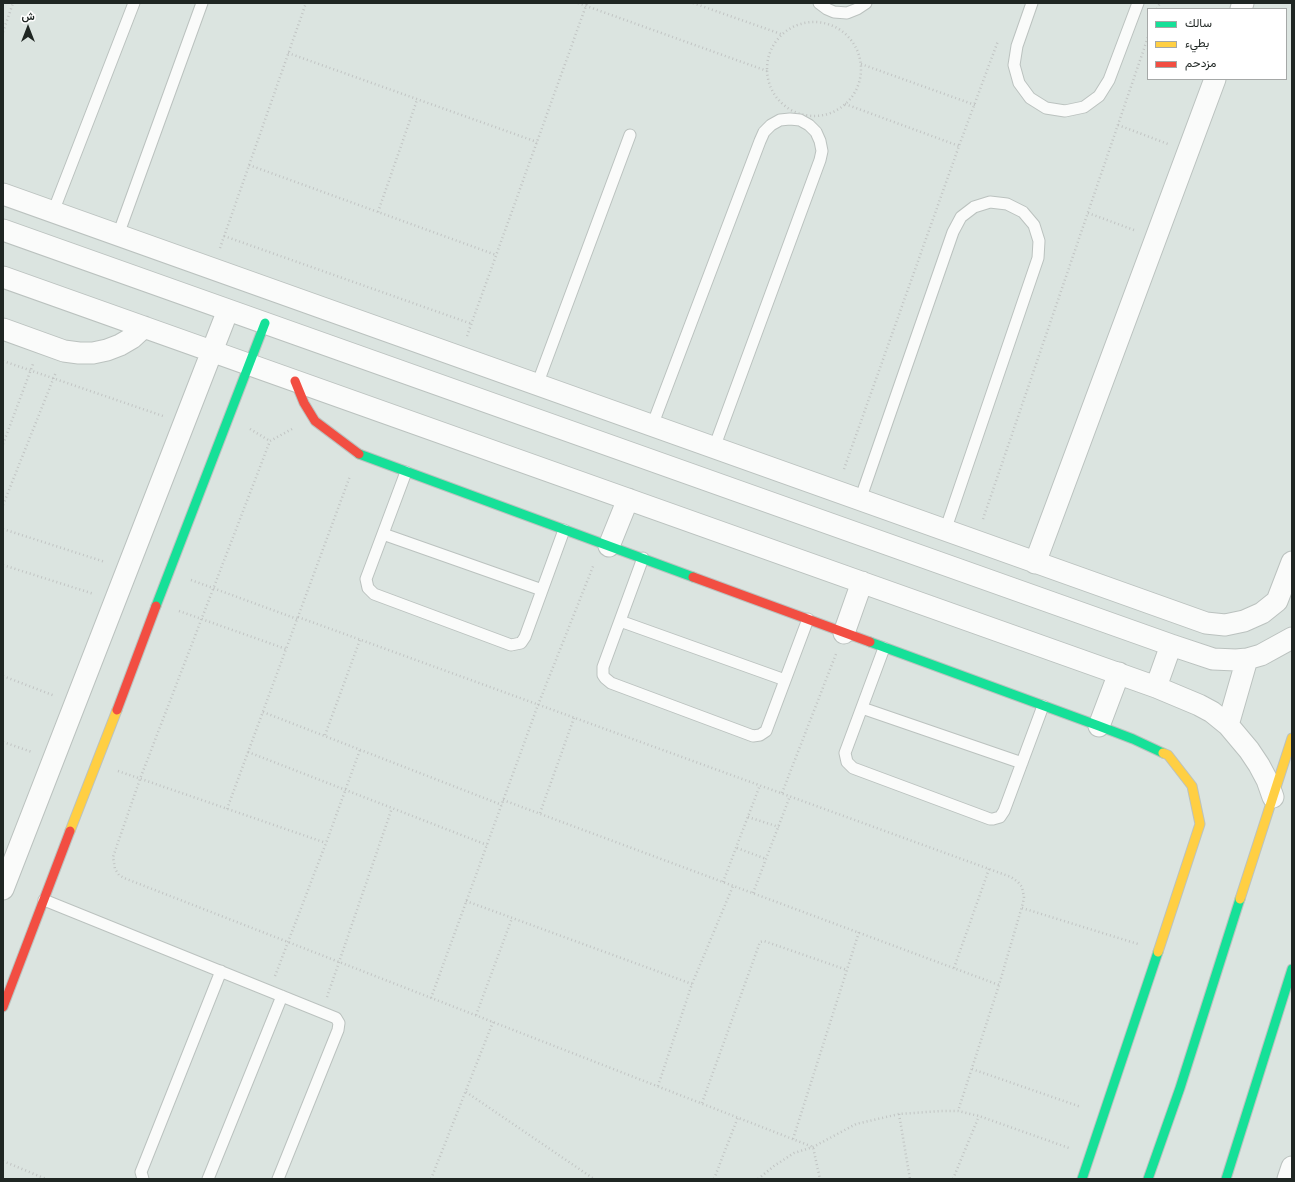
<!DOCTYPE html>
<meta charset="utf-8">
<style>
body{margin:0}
#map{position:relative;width:1295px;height:1182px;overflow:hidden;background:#dbe4e0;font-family:"Golos Text",Vazirmatn,sans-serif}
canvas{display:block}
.frame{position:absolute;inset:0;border:4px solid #1f2623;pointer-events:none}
.legend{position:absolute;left:1147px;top:8px;width:140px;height:72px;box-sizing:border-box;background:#fff;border:1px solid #a5a8a7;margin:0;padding:5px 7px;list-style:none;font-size:12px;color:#1f2623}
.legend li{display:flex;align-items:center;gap:8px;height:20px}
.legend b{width:20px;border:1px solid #a5a8a7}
.north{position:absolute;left:8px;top:8px;width:40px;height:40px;-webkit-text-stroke:3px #fff;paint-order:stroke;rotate:0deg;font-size:11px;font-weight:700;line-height:16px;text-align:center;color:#1f2623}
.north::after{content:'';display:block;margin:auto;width:14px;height:18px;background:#1f2623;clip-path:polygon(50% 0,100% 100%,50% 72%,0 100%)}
</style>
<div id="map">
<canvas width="1295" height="1182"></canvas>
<div class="frame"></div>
<ul class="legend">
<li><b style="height:5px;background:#16e098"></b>سالك</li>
<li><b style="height:5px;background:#ffcf43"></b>بطيء</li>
<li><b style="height:5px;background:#f24e42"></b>مزدحم</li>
</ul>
<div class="north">ش</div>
</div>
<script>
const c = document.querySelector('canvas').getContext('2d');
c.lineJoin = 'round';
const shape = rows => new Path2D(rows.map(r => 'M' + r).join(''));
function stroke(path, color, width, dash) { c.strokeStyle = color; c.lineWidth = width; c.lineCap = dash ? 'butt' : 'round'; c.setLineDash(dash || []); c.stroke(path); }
const lane = shape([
 [819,3,827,9,834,12,847,13,857,9,866,3],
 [1032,3,1017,46,1014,65,1019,83,1030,98,1046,108,1065,111,1084,107,1099,96,1109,80,1138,3],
 [53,212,134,3],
 [118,235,202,3],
 [537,385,630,135],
 [652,426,760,141,764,132,771,125,780,120,790,119,800,120,809,125,816,132,820,141,822,151,820,160,714,448],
 [406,472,366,579,368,588,374,594,511,645,521,643,525,637,564,530],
 [860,500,953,232,961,217,974,207,990,202,1007,204,1023,212,1034,225,1039,241,1038,258,945,531],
 [383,534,542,590],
 [643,558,603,667,603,675,605,678,611,683,753,736,760,735,766,731,808,619],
 [620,621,785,680],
 [884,648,845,753,847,762,853,768,990,819,993,819,1000,817,1004,811,1043,706],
 [862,708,1022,763],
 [44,900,336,1018,339,1023,338,1030,278,1179],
 [143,1179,141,1172,221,971],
 [208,1179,282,996]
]);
const street = shape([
 [1241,9,1243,3],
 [3,194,1206,623,1225,625,1244,621,1262,613,1277,601,1292,562],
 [3,230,1171,645,1213,659,1236,660,1247,659,1261,655,1292,638],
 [3,277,1156,687,1199,705,1212,712,1228,725,1249,750,1259,765,1267,780,1273,797],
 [3,329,64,351,79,353,93,353,107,350,120,345,132,338,144,327],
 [609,546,628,499],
 [1035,563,1215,79],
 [844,633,862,582],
 [1156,687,1171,645],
 [1228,725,1247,659],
 [1099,726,1119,673],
 [3,889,228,310],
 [1288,1179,1292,1167]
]);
const fast = shape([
 [359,454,693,577],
 [156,606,265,323],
 [870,642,1099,726,1133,739,1163,753],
 [1082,1179,1158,952],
 [1148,1179,1180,1088,1240,899],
 [1226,1179,1292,969]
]);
const slow = shape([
 [70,831,117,710],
 [1240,899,1292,738],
 [1158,952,1200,824,1192,786,1168,755,1163,753]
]);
const jam = shape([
 [295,381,304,403,315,421,359,454],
 [693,577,870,642],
 [117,710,156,606],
 [3,1007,70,831]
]);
stroke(lane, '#bbc2bf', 13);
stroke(street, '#bbc2bf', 23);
stroke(fast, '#bbc2bf', 11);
stroke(slow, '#bbc2bf', 11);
stroke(jam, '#bbc2bf', 11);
stroke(shape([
 [578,3,767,71],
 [693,3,781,34],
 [1157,9,1160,3],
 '767 69a47 47 0 1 1 94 0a47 47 0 1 1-94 0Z',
 [3,32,13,3],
 [288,53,537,142],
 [861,64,975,105],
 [845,104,959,146],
 [1118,125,1168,144],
 [249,165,496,255],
 [378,212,417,100],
 [1088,213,1134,230],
 [224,236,472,324],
 [220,248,306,3],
 [467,336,587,3],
 [3,361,163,416],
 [250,429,270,441],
 [292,429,270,441,140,779,113,857,115,869,119,875,124,878,813,1147,820,1179],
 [3,444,33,364],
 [844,469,959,146,998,41],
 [3,505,56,372],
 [983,519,1148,37],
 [3,529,105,562],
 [3,565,94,594],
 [191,580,297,619],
 [179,611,286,649],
 [298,617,1011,877,1018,882,1022,887,1024,897,1023,903,999,985,958,1111],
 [3,676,55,696],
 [263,712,502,805],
 [325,735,360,640],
 [3,742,32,752],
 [248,752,487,845],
 [118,771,326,843],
 [782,793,836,654],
 [503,800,999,985],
 [227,809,350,476],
 [540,813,574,718],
 [748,817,779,827],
 [737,848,766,859],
 [723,882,760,785],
 [753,893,790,796],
 [466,901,692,984],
 [1022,908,1138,944],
 [954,968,989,869],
 [275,976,326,843,360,750],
 [327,997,392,808],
 [431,998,538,705,594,564],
 [476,1015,512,918],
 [972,1069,1081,1107],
 [658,1086,692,984,733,886],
 [466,1092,594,1179],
 [702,1103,760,942,764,941,847,970],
 [899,1114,910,1179],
 [793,1139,859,932],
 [3,1161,46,1179],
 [431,1179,493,1022],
 [714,1179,738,1117],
 [758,1179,774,1166,794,1153,813,1147,856,1124,899,1114,941,1111,958,1111,979,1116,1069,1148],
 [953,1179,979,1116]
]), '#c1c4c3', 2.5, [1, 3]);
stroke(lane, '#fafbfa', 11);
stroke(street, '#fafbfa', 21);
stroke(fast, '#16e098', 9);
stroke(slow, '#ffcf43', 9);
stroke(jam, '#f24e42', 9);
</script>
